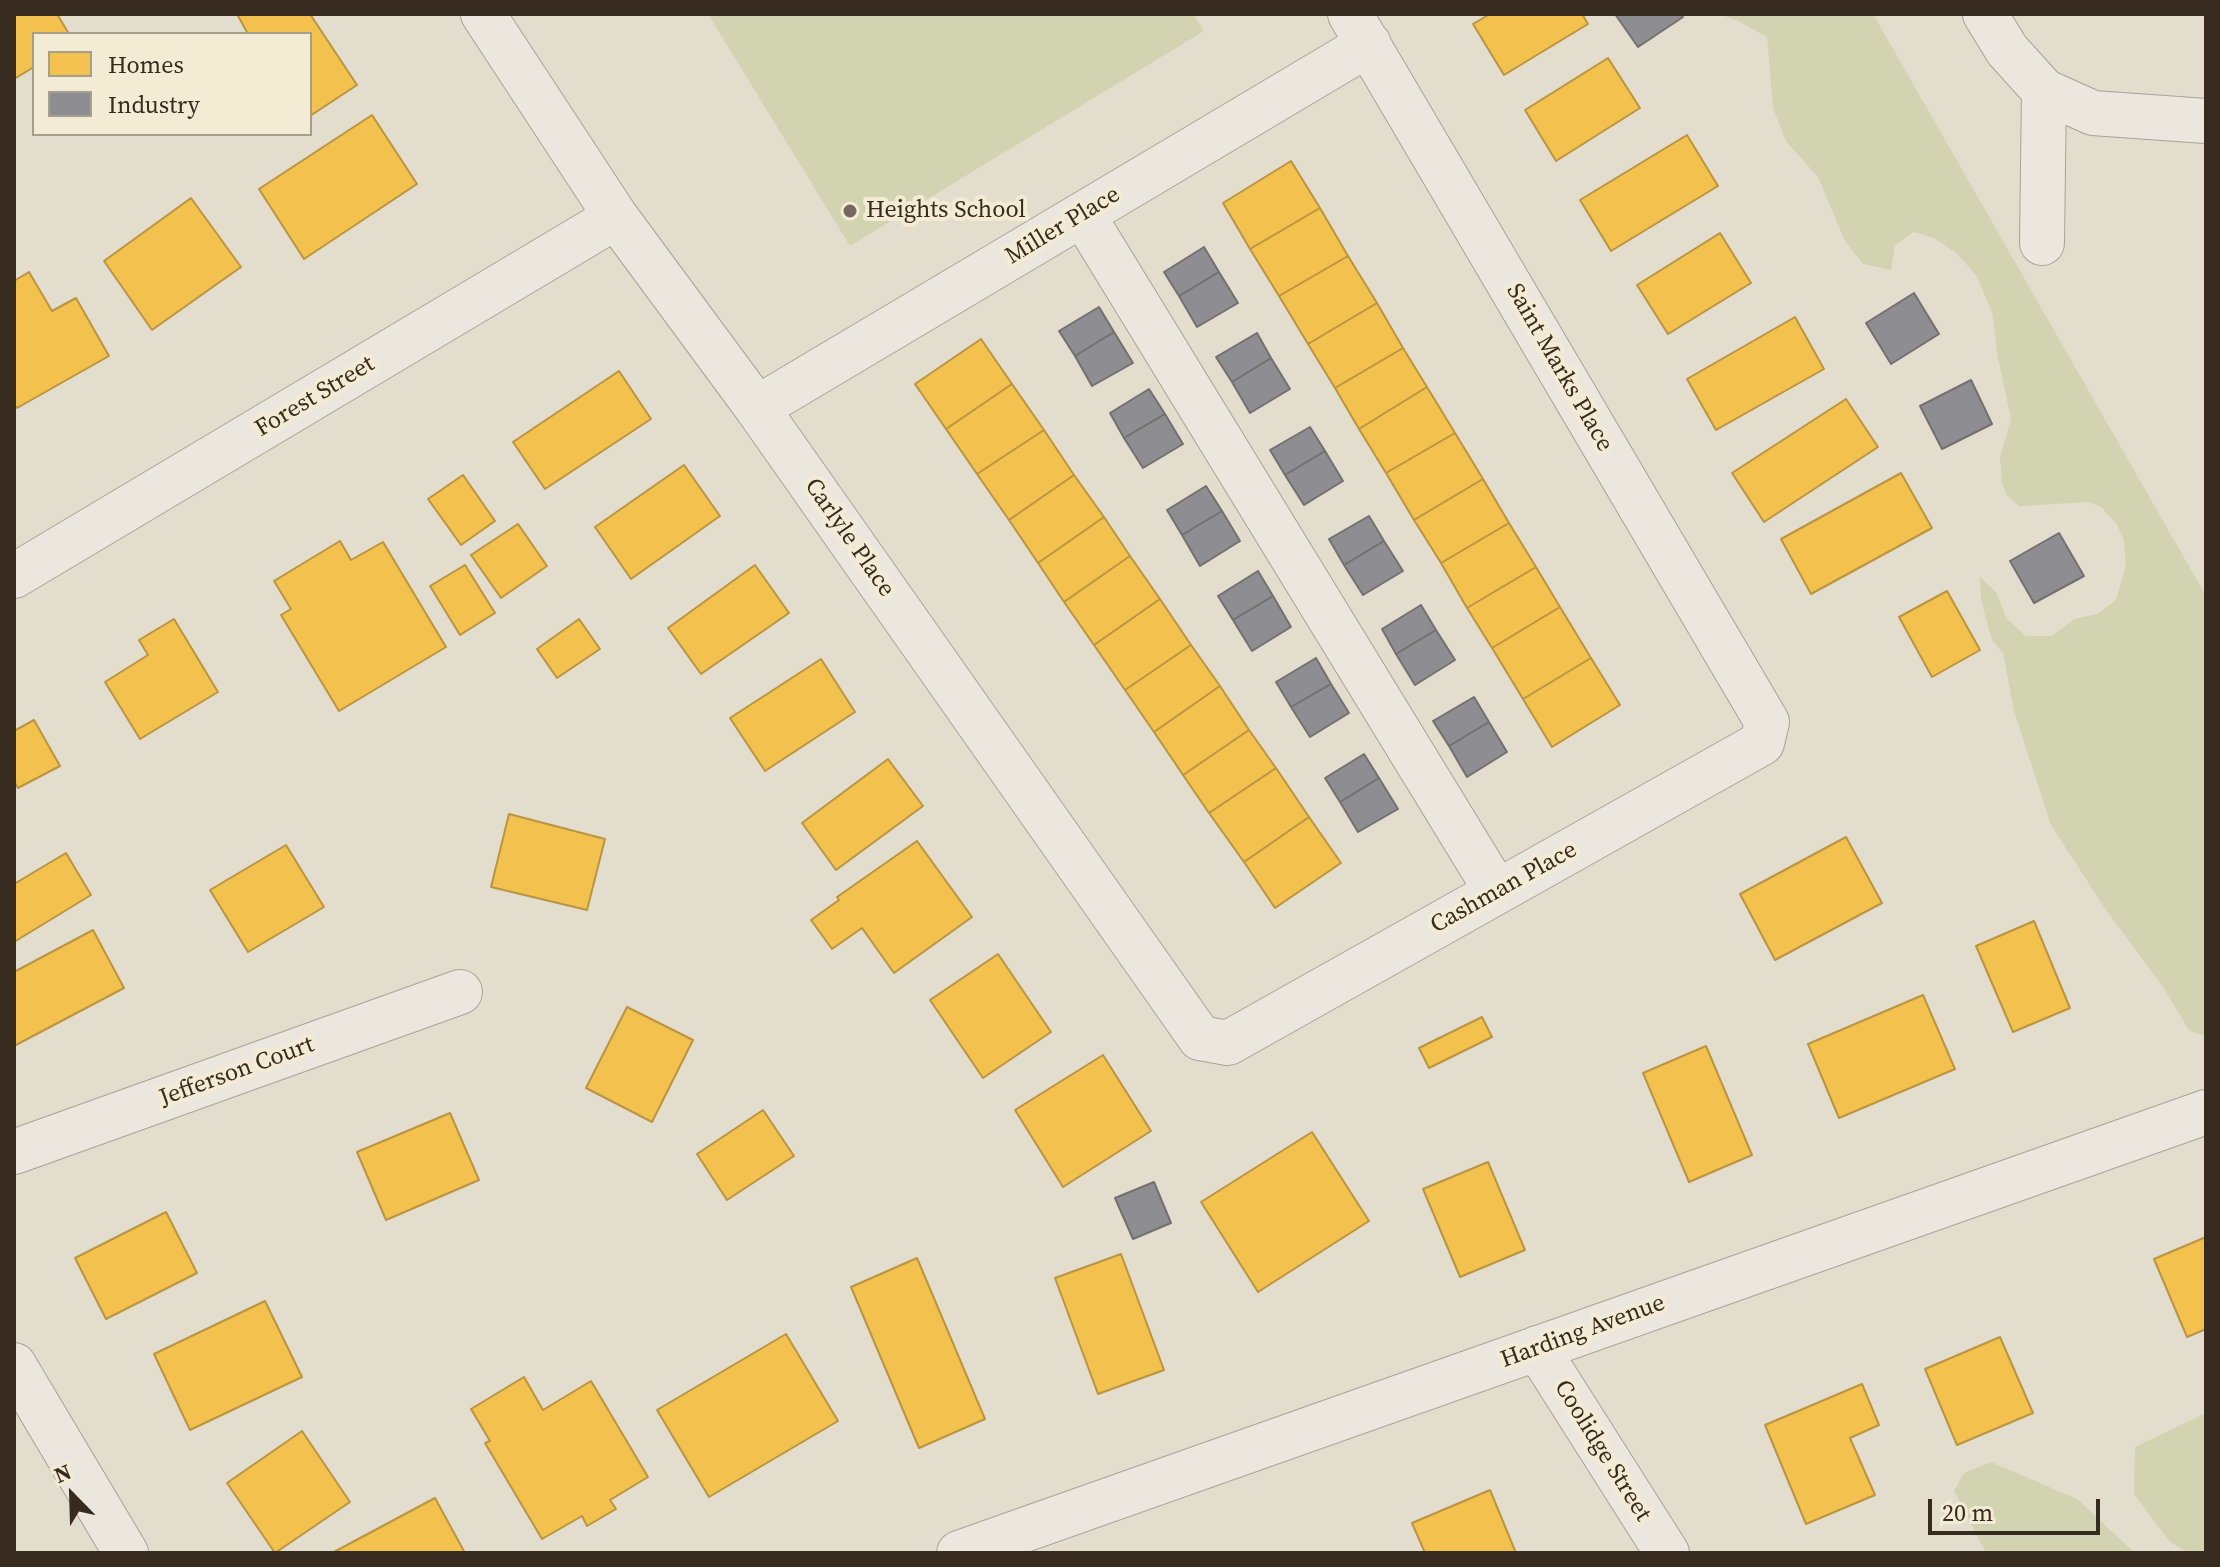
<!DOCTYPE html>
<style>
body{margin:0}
#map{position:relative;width:2220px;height:1567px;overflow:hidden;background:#e3ddce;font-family:"Source Serif 4",serif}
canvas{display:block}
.frame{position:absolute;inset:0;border:16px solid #372b1f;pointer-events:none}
.legend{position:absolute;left:32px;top:32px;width:280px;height:104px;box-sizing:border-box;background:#f4ebd4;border:2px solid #a89e8c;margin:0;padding:10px 14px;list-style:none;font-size:24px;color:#372b1f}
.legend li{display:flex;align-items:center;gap:16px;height:40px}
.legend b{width:40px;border:2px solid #a89e8c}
.north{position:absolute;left:32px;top:1455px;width:80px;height:80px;-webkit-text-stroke:6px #f4ebd4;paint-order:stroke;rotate:337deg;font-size:22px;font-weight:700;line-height:32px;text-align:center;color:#372b1f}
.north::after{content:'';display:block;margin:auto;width:28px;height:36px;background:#372b1f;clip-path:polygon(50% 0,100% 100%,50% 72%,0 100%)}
.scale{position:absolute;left:1928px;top:1499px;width:172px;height:36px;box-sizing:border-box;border:4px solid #372b1f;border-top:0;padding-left:10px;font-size:24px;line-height:28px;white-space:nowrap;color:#372b1f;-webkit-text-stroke:6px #f4ebd4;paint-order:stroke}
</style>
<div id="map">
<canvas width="2220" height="1567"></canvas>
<div class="frame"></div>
<ul class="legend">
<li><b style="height:22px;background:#f2c14e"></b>Homes</li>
<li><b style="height:22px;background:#8d8d92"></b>Industry</li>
</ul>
<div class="north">N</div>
<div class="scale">20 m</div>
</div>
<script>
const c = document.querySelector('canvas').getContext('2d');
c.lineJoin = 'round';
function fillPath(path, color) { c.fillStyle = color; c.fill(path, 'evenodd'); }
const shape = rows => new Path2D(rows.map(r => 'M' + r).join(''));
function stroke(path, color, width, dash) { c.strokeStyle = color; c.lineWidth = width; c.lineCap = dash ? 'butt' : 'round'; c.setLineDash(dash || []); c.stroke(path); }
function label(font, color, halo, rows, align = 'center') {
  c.font = font + ' "Source Serif 4",serif'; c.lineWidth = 8; c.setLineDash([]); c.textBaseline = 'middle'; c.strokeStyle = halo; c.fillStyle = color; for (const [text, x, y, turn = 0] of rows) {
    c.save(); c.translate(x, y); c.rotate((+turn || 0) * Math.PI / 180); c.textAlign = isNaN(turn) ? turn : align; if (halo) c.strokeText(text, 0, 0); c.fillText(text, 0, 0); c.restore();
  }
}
fillPath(shape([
 [708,14,1193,14,1204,31,850,246],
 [1719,14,1873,14,2206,596,2206,1035,2201,1035,2189,1030,2163,987,2104,907,2051,825,2014,711,2003,653,1992,640,1981,600,1980,577,1996,592,2007,619,2026,636,2052,636,2074,619,2097,614,2116,600,2126,566,2124,541,2117,524,2101,507,2088,502,2019,506,2007,495,2002,484,2000,457,2011,419,1998,358,1992,312,1976,275,1956,253,1934,238,1914,232,1895,245,1891,270,1863,264,1845,241,1818,177,1786,141,1773,108,1767,37,1736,20],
 [2206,1413,2206,1553,2189,1553,2170,1542,2134,1494,2135,1447],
 [1991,1462,2077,1499,2135,1553,1986,1553,1954,1491,1964,1473]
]), '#d1d3b1');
const homes = shape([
 [14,14,57,14,69,34,34,34,34,67,14,79,14,14],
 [237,14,310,14,357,85,310,116,310,34,248,34,237,14],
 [1490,14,1582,14,1588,24,1504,75,1473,24,1490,14],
 [1608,58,1640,108,1556,161,1525,110,1608,58],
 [372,115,417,184,304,259,259,189,372,115],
 [1687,135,1718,186,1611,251,1580,200,1687,135],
 [1291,161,1320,208,1250,249,1223,203,1291,161],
 [191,198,241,267,152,330,104,261,191,198],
 [1320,208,1348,256,1279,296,1250,249,1320,208],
 [1720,233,1751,283,1668,334,1637,285,1720,233],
 [1348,256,1377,303,1308,344,1279,296,1348,256],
 [29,272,52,311,76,298,109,356,17,408,14,404,14,281,29,272],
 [1377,303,1403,348,1335,388,1308,344,1377,303],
 [1795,317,1824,369,1716,430,1687,379,1795,317],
 [981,339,1012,384,946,429,915,384,981,339],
 [1403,348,1427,387,1359,429,1335,388,1403,348],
 [619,371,651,419,545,489,513,442,619,371],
 [1012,384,1044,430,977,474,946,429,1012,384],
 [1427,387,1455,433,1386,473,1359,429,1427,387],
 [1846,399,1878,447,1764,522,1732,473,1846,399],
 [1044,430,1074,475,1009,520,977,474,1044,430],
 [1455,433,1483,479,1414,520,1386,473,1455,433],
 [684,465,720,516,631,579,595,527,684,465],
 [1901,473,1932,528,1811,594,1781,539,1901,473],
 [463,475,495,521,461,545,428,499,463,475],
 [1074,475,1104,517,1038,563,1009,520,1074,475],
 [1483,479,1509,523,1441,563,1414,520,1483,479],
 [1104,517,1130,556,1064,602,1038,563,1104,517],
 [1509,523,1536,567,1467,608,1441,563,1509,523],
 [518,524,547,566,501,598,471,555,518,524],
 [340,541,351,560,383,542,446,647,339,711,281,615,291,609,274,581,340,541],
 [1130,556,1160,599,1094,645,1064,602,1130,556],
 [465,565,495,613,460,635,430,586,465,565],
 [755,565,789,613,701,674,668,628,755,565],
 [1536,567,1560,607,1492,648,1467,608,1536,567],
 [1947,591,1980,650,1932,677,1899,617,1947,591],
 [1160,599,1191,645,1125,690,1094,645,1160,599],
 [1560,607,1591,658,1523,699,1492,648,1560,607],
 [174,619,218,692,140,739,105,682,148,655,139,640,174,619],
 [579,619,600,649,557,678,537,649,579,619],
 [1191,645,1220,686,1154,732,1125,690,1191,645],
 [1591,658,1620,705,1552,747,1523,699,1591,658],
 [821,659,855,712,765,771,730,718,821,659],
 [1220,686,1249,730,1183,775,1154,732,1220,686],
 [34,720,60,766,18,788,14,781,14,731,34,720],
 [1249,730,1276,768,1209,813,1183,775,1249,730],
 [888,759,923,806,836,870,802,823,888,759],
 [1276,768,1309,817,1244,862,1209,813,1276,768],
 [509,814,605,839,587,910,491,887,509,814],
 [1309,817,1341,863,1275,908,1244,862,1309,817],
 [1846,837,1882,903,1775,960,1740,894,1846,837],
 [917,841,972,917,894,973,862,928,832,949,811,920,839,900,837,897,917,841],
 [286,845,324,907,248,952,210,890,286,845],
 [66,853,91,895,14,942,14,884,66,853],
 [2034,921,2070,1008,2013,1032,1976,946,2034,921],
 [93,930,124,988,14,1046,14,972,93,930],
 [998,954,1051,1032,983,1078,930,1000,998,954],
 [1923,995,1955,1069,1839,1118,1808,1044,1923,995],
 [627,1007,693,1040,652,1122,586,1088,627,1007],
 [1482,1017,1492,1037,1429,1068,1419,1048,1482,1017],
 [1706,1046,1752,1155,1689,1182,1643,1073,1706,1046],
 [1103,1055,1151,1131,1063,1187,1015,1110,1103,1055],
 [763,1110,794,1156,727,1200,697,1154,763,1110],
 [450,1113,479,1180,386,1220,357,1152,450,1113],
 [1312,1132,1369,1221,1258,1292,1201,1202,1312,1132],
 [1488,1162,1525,1250,1460,1277,1423,1189,1488,1162],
 [166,1212,197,1273,106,1319,75,1258,166,1212],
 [2206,1237,2206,1329,2187,1337,2154,1259,2206,1237],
 [1121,1254,1164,1370,1098,1394,1055,1278,1121,1254],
 [917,1258,985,1419,919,1448,851,1287,917,1258],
 [265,1301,302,1377,190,1430,154,1354,265,1301],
 [786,1334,838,1421,709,1497,657,1410,786,1334],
 [2000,1337,2033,1413,1957,1445,1925,1369,2000,1337],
 [524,1377,543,1410,591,1381,648,1477,610,1500,616,1509,587,1526,582,1516,542,1539,485,1443,490,1441,471,1409,524,1377],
 [1862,1384,1879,1425,1850,1438,1875,1495,1806,1524,1765,1425,1862,1384],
 [302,1431,350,1502,275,1553,227,1483,302,1431],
 [1490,1490,1516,1553,1425,1553,1412,1523,1490,1490],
 [435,1498,465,1553,332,1553,435,1498]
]);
fillPath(homes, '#f2c14e');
stroke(homes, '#ba9440', 2);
const industry = shape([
 [1615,14,1681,14,1683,17,1638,47,1615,14],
 [1204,247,1219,272,1179,296,1164,272,1204,247],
 [1219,272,1238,303,1197,327,1179,296,1219,272],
 [1914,293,1939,334,1891,364,1866,323,1914,293],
 [1099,307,1114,332,1075,356,1059,331,1099,307],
 [1114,332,1133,363,1092,386,1075,356,1114,332],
 [1257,333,1271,358,1232,382,1216,357,1257,333],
 [1271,358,1290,389,1250,413,1232,382,1271,358],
 [1971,380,1992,424,1942,449,1920,406,1971,380],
 [1149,389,1165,414,1124,438,1110,413,1149,389],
 [1165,414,1183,444,1143,468,1124,438,1165,414],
 [1310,427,1325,451,1285,475,1270,450,1310,427],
 [1325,451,1343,481,1304,505,1285,475,1325,451],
 [1206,486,1222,511,1182,535,1167,510,1206,486],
 [1222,511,1240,541,1200,566,1182,535,1222,511],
 [1369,516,1384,541,1344,565,1329,539,1369,516],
 [2059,533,2084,576,2034,603,2010,561,2059,533],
 [1384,541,1403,571,1363,595,1344,565,1384,541],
 [1258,571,1273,596,1233,620,1218,596,1258,571],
 [1273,596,1291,627,1252,651,1233,620,1273,596],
 [1421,605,1436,630,1396,654,1382,629,1421,605],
 [1436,630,1455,660,1415,685,1396,654,1436,630],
 [1316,658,1331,684,1291,707,1276,682,1316,658],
 [1331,684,1349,713,1310,737,1291,707,1331,684],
 [1474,697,1489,722,1449,746,1433,721,1474,697],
 [1489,722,1507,752,1467,777,1449,746,1489,722],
 [1364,754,1379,778,1340,802,1325,778,1364,754],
 [1379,778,1398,809,1358,832,1340,802,1379,778],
 [1154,1182,1171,1223,1133,1239,1115,1198,1154,1182]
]);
fillPath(industry, '#8d8d92');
stroke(industry, '#737070', 2);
const minor = shape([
 [483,14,616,217,757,408,1200,1038,1228,1043,1762,743,1767,722,1350,14],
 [1985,14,2007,50,2044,91,2093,113,2206,121],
 [1083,215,1497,892],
 [2042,243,2044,91],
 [757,408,1369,44],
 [14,576,616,217],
 [14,1152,460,992],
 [1537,1348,1667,1553],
 [14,1365,126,1553],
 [959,1553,2206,1112]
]);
stroke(minor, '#a8a297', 46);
stroke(minor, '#ece7de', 44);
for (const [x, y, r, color] of [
 [850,211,8,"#73695c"]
]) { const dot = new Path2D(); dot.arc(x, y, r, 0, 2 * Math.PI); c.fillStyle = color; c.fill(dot); stroke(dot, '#f4ebd4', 3); }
label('24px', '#372b1f', '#f4ebd4', [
 ["Heights School",866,211]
], 'left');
label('24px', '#372b1f', '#f4ebd4', [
 ["Miller Place",1063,226,-31],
 ["Saint Marks Place",1559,368,60],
 ["Forest Street",315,397,-31],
 ["Carlyle Place",849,538,55],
 ["Cashman Place",1504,888,-29],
 ["Jefferson Court",237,1072,-20],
 ["Harding Avenue",1583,1332,-20],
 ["Coolidge Street",1602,1451,58]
]);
</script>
